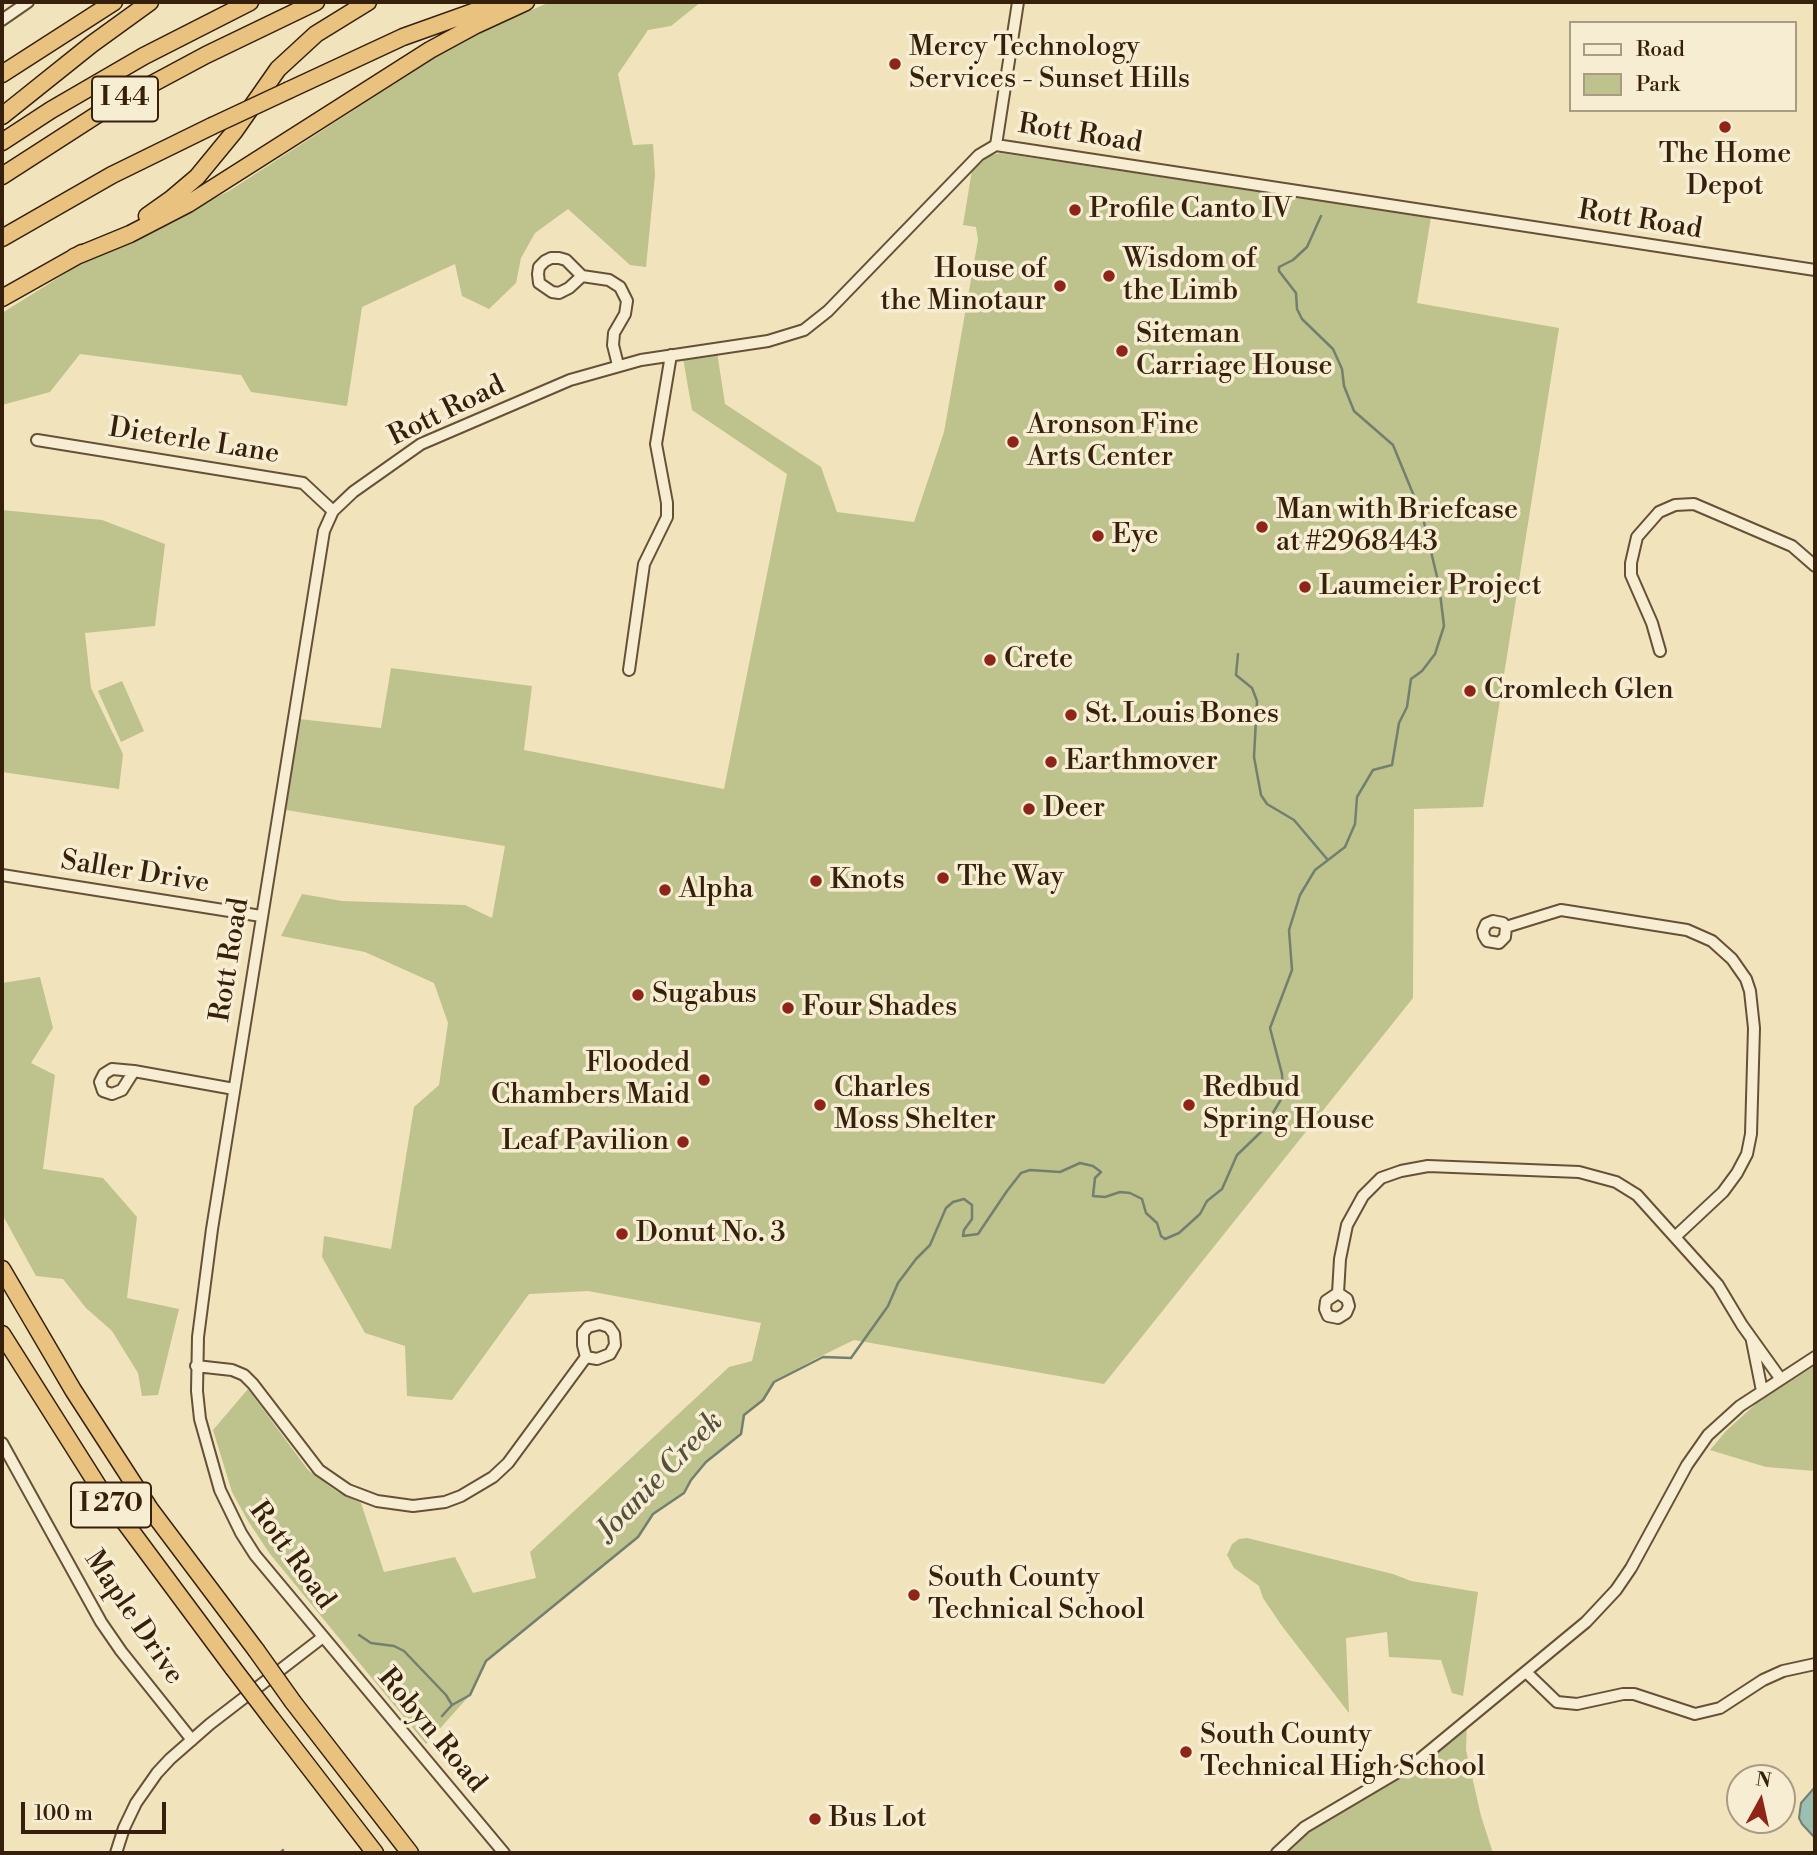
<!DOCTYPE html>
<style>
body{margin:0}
#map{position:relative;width:1817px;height:1855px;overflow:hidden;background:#f1e4bc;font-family:"Libre Bodoni",serif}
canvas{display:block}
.frame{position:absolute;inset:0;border:4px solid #37200b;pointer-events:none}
.legend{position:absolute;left:1569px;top:21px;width:228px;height:91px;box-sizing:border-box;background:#f6edd3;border:2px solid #aa9b83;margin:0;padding:9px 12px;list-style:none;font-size:21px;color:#37200b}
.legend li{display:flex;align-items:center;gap:14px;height:35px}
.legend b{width:35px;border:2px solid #aa9b83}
.north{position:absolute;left:1726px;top:1764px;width:70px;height:70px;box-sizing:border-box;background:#f6edd3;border:2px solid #aa9b83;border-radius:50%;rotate:8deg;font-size:19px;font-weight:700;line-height:28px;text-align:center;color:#37200b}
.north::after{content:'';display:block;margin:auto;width:24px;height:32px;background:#8f2418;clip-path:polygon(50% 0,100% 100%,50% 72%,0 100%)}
.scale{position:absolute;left:21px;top:1802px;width:145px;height:32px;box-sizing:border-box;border:4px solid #37200b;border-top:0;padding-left:9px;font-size:21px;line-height:24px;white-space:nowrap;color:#37200b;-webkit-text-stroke:5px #f6edd3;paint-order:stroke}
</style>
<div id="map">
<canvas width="1817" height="1855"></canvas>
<div class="frame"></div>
<ul class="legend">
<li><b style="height:9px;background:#f6edd3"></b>Road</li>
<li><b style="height:19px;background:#bec28d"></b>Park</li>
</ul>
<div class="north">N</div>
<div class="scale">100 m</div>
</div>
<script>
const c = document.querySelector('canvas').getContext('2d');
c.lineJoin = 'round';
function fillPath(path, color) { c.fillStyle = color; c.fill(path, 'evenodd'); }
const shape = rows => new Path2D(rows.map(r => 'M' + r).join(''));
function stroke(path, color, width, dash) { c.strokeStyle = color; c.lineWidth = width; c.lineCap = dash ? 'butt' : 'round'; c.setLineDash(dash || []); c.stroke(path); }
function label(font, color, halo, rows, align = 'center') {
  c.font = font + ' "Libre Bodoni",serif'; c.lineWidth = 7; c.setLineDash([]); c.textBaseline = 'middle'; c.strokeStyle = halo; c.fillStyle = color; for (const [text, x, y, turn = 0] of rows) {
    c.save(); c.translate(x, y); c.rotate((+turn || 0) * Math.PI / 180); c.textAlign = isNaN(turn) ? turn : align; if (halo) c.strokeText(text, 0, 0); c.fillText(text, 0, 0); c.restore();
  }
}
fillPath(shape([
 [550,2,701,2,671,26,648,30,618,74,633,145,653,144,655,175,646,267,630,265,568,209,535,233,521,258,516,283,489,309,462,296,455,264,362,307,347,406,251,392,241,375,80,354,50,392,2,405,2,313,82,263,229,191,462,40],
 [1000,153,1431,217,1417,303,1559,328,1483,807,1414,809,1413,998,1104,1384,854,1340,815,1359,774,1382,763,1400,744,1415,741,1434,706,1462,691,1480,684,1493,653,1514,638,1537,486,1661,470,1695,426,1744,270,1554,248,1521,232,1492,213,1430,248,1389,308,1470,336,1491,361,1503,384,1572,455,1557,473,1593,536,1578,530,1552,729,1367,752,1361,761,1323,588,1291,529,1294,452,1400,407,1396,405,1346,365,1333,322,1257,324,1236,391,1249,414,1107,439,1085,448,1023,434,983,365,952,281,936,302,894,342,901,465,905,492,918,505,846,286,810,299,719,381,728,391,668,532,686,524,750,724,789,787,474,692,410,683,358,717,352,725,404,821,467,837,512,914,522,944,432,978,240,976,227,963,225,972,170,989,156],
 [2,510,102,520,165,544,155,626,85,633,91,688,123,754,119,789,2,772],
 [122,681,144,731,121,742,98,691],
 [40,977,53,1028,31,1063,55,1075,43,1169,103,1178,137,1217,127,1298,179,1309,158,1395,142,1396,138,1373,112,1331,86,1308,63,1279,36,1276,2,1214,2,983],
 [1815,1366,1815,1471,1766,1467,1710,1450,1726,1431,1759,1401],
 [1247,1538,1393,1574,1411,1581,1478,1592,1463,1696,1452,1693,1441,1660,1389,1657,1387,1632,1346,1638,1349,1713,1282,1626,1263,1598,1259,1586,1234,1568,1227,1555,1232,1544,1239,1539],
 [1467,1721,1466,1750,1481,1816,1493,1853,1277,1853,1282,1847]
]), '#bec28d');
const water = shape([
 [1815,1787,1815,1838,1802,1824,1799,1818,1801,1803,1815,1787]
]);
fillPath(water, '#9bbfb1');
stroke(water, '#737f6f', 2);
stroke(shape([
 [1238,654,1236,675,1252,688,1257,701,1254,757,1261,795,1267,804,1294,820,1327,859],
 [359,1635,371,1643,394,1646,404,1651,446,1695,452,1705],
 [442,1716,452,1705,470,1695,486,1661,638,1537,653,1514,684,1493,691,1480,706,1462,741,1434,744,1415,763,1400,774,1382,823,1357,851,1358,888,1306,898,1283,916,1259,930,1245,946,1208,953,1202,964,1199,972,1205,972,1219,964,1230,963,1236,978,1234,1007,1191,1021,1173,1030,1170,1060,1172,1080,1163,1093,1166,1101,1172,1095,1178,1093,1196,1105,1197,1120,1192,1130,1193,1142,1199,1146,1213,1157,1223,1161,1236,1165,1239,1179,1233,1200,1214,1207,1201,1222,1189,1237,1155,1262,1131,1283,1096,1282,1074,1270,1028,1292,970,1289,930,1300,895,1315,870,1345,847,1355,824,1357,797,1373,770,1392,765,1399,723,1407,707,1411,679,1422,671,1435,654,1444,626,1439,585,1423,518,1393,445,1354,411,1344,386,1342,369,1333,349,1302,319,1297,309,1296,293,1279,271,1279,267,1293,260,1307,247,1321,216],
 [280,1853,283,1850]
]), '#737f6f', 2.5);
const minor = shape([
 [2,20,28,2],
 [996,145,1018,2],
 [582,276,569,288,559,293,552,292,539,283,538,274,539,267,545,261,551,258,559,258,566,260,582,276,609,280,620,287,627,301,625,314,614,333,613,345,618,365],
 [37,440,303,483,333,511],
 [1660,651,1652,623,1631,575,1631,563,1637,537,1659,512,1675,505,1694,504,1792,546,1815,566],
 [629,670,644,564,667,517,667,503,656,444,671,355],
 [2,875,261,916],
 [1506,927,1505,937,1499,943,1487,941,1484,936,1483,931,1486,924,1493,921,1503,923,1506,927,1561,910,1687,930,1712,941,1732,959,1746,979,1750,991,1754,1028,1751,1134,1747,1154,1737,1173,1723,1192,1676,1236],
 [134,1071,122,1090,112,1094,103,1091,100,1082,104,1074,112,1069,134,1071,234,1089],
 [1338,1293,1347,1299,1349,1306,1346,1313,1338,1318,1328,1316,1325,1309,1326,1301,1338,1293,1340,1259,1347,1225,1363,1196,1381,1178,1401,1171,1428,1166,1579,1172,1616,1182,1637,1195,1718,1285,1742,1325,1780,1378],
 [1752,1341,1762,1391],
 [196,1366,232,1370,244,1375,253,1384,319,1470,348,1490,377,1501,413,1506,445,1502,461,1496,493,1477,508,1463,586,1357,583,1345,583,1333,588,1327,600,1324,609,1327,614,1334,615,1345,610,1354,597,1359,586,1357],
 [2,1443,101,1622,121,1651,192,1740],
 [1527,1673,1557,1702,1577,1704,1623,1694,1634,1694,1695,1714,1720,1708,1763,1680,1783,1671,1815,1664],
 [116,1853,124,1828,136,1803,157,1773,170,1759,210,1724,323,1637],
 [504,1853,255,1555,241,1533,220,1490,200,1419,197,1391,198,1337,212,1229,324,531,333,511,353,492,421,444,570,380,641,360,768,341,804,330,828,311,979,155,996,145,1815,270],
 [1277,1853,1305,1827,1420,1759,1586,1622,1616,1590,1631,1568,1687,1465,1708,1435,1740,1406,1815,1357]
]);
const highway = shape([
 [2,74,114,2],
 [289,90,403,37,501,2],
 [2,116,92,44,150,2],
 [2,142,51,110,144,56,250,2],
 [2,176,109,107,206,55,316,2],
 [147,216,171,199,197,177,234,132,278,69,316,34,368,2],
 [2,238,112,175,212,126],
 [74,257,130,234,188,204,430,50,476,25,526,2],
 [2,298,82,253],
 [2,1269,73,1390,150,1509,256,1650],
 [2,1334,100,1489,233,1668],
 [293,1702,410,1853],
 [271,1718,375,1853]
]);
stroke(minor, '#665137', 14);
stroke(highway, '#37200b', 19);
stroke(minor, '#f6edd3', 10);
stroke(highway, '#e8c27e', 16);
const highwayBridge = shape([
 [212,126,289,90],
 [256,1650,293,1702],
 [233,1668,271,1718]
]);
stroke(highwayBridge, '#37200b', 19, []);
stroke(highwayBridge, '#e8c27e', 16);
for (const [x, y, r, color] of [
 [895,64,7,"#8f2418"],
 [1725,127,7,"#8f2418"],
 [1075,210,7,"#8f2418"],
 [1109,276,7,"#8f2418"],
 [1060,286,7,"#8f2418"],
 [1122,351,7,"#8f2418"],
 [1013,442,7,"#8f2418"],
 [1262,527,7,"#8f2418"],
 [1098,536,7,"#8f2418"],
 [1305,587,7,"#8f2418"],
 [990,660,7,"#8f2418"],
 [1470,691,7,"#8f2418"],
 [1071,715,7,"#8f2418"],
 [1051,762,7,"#8f2418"],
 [1029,809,7,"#8f2418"],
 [943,878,7,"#8f2418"],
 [816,881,7,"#8f2418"],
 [665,890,7,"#8f2418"],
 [638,995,7,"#8f2418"],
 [788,1008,7,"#8f2418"],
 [704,1080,7,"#8f2418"],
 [820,1105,7,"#8f2418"],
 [1189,1105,7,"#8f2418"],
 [683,1142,7,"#8f2418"],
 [622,1234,7,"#8f2418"],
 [914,1595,7,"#8f2418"],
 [1186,1752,7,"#8f2418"],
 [815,1819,7,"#8f2418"]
]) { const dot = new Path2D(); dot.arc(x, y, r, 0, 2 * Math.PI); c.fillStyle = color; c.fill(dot); stroke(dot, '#f6edd3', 2.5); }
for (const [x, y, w] of [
 [125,99,66],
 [111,1505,80]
]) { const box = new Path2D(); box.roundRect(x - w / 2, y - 22.5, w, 45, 5); c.fillStyle = '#f6edd3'; c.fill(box); stroke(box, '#37200b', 2); }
label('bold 26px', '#37200b', null, [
 ["I 44",125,99],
 ["I 270",111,1505]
]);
label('28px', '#37200b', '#f6edd3', [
 ["Mercy Technology",909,48],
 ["Services - Sunset Hills",909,80],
 ["The Home",1725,155,"center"],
 ["Depot",1725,187,"center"],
 ["Profile Canto IV",1089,210],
 ["Wisdom of",1123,260],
 ["the Limb",1123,292],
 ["House of",1046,270,"right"],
 ["the Minotaur",1046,302,"right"],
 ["Siteman",1136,335],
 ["Carriage House",1136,367],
 ["Aronson Fine",1027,426],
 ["Arts Center",1027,458],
 ["Man with Briefcase",1276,511],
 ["at #2968443",1276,543],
 ["Eye",1112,536],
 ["Laumeier Project",1319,587],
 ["Crete",1004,660],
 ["Cromlech Glen",1484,691],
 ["St. Louis Bones",1085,715],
 ["Earthmover",1065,762],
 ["Deer",1043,809],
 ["The Way",957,878],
 ["Knots",830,881],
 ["Alpha",679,890],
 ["Sugabus",652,995],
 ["Four Shades",802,1008],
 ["Flooded",690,1064,"right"],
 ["Chambers Maid",690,1096,"right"],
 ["Charles",834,1089],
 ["Moss Shelter",834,1121],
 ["Redbud",1203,1089],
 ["Spring House",1203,1121],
 ["Leaf Pavilion",669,1142,"right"],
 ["Donut No. 3",636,1234],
 ["South County",928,1579],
 ["Technical School",928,1611],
 ["South County",1200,1736],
 ["Technical High School",1200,1768],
 ["Bus Lot",829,1819]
], 'left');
label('28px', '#37200b', '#f6edd3', [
 ["Rott Road",1080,135,9],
 ["Rott Road",1640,221,9],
 ["Rott Road",447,412,-26],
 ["Dieterle Lane",194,442,9],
 ["Saller Drive",135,873,9],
 ["Rott Road",231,960,-81],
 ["Rott Road",291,1556,54],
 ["Maple Drive",133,1618,56],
 ["Robyn Road",431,1731,50]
]);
label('italic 30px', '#55503d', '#f6edd3', [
 ["Joanie Creek",661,1477,-46]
]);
</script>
